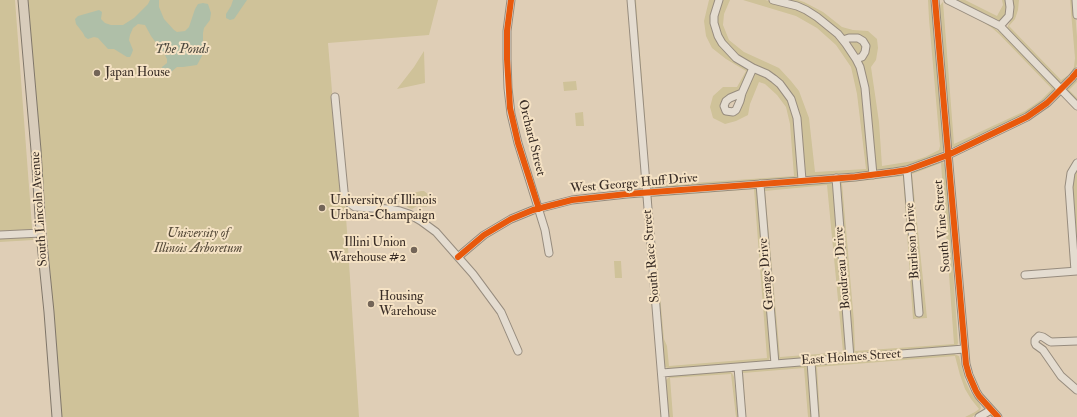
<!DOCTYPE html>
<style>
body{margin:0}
canvas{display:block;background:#dfceb6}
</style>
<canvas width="1077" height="417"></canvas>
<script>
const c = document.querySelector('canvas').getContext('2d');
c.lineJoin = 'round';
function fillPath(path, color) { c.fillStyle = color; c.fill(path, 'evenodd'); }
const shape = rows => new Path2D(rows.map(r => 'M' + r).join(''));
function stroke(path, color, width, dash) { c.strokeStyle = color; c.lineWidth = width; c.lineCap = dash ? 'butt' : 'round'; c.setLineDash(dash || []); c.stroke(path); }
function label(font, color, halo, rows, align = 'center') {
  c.font = font + ' "IM FELL Double Pica",serif'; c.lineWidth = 4; c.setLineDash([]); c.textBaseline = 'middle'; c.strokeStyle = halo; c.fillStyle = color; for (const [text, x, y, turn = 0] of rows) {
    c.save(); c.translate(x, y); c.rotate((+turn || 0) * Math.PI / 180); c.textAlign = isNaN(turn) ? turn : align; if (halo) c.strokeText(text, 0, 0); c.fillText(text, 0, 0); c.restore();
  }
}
fillPath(shape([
 [0,0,15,0,33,240,0,242],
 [28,0,438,0,429,35,328,43,340,188,342,196,345,201,359,417,62,417],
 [633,0,636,0,650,186,794,176,790,124,786,107,777,95,765,84,759,82,750,104,748,115,736,121,725,124,713,118,710,107,713,96,723,87,737,87,746,71,726,59,712,48,706,36,704,21,709,0,716,0,712,20,712,29,717,39,750,69,739,92,725,98,722,101,720,105,721,111,723,113,726,114,731,114,752,76,756,71,778,84,790,104,795,124,798,177,796,178,653,189,649,187],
 [721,0,730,0,724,14,723,25,729,40,744,52,779,68,791,81,799,91,809,118,815,172,866,169,857,94,851,67,836,45,817,28,796,16,743,0,765,0,784,4,796,9,809,15,831,31,843,44,857,66,862,83,870,169,869,173,807,177,804,175,790,93,739,58,724,43,718,28,718,15],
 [780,0,798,0,804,2,823,12,842,27,853,30,868,31,877,39,878,48,876,60,871,67,879,122,882,166,913,161,925,157,939,150,940,146,929,19,928,0,932,0,944,146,944,150,939,155,904,168,878,172,875,169,861,62,867,43,842,35,834,28],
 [957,0,965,0,997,16,1003,5,1002,0,1007,0,1008,8,1006,15,1000,21],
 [1011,0,1019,0,1018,10,1015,19,1009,26,1061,80,1070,74,1074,67,1075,58,1070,0,1074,0,1077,37,1077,64,1075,71,1065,82,1059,83,1007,28,1010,22,1012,11],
 [943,2,945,2,993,27,1002,34,1056,88,1056,91,1033,111,983,135,957,147,953,147,950,145,938,8,942,3],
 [943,2,980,20,992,28,999,34,1052,89,1041,100,1025,111,954,144],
 [850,40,857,40,862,45,863,51,859,57,849,42],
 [424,51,425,83,397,89,414,67],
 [1077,77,1077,82,1069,90,1077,98,1077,103,1066,91,1067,88],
 [576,81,577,90,564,91,563,82],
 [583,112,584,126,576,126,575,113],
 [938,162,943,162,946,167,958,343,957,346,955,347,857,354,854,354,853,353,838,183,841,181,899,174,904,175,905,177,915,170],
 [941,163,954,344,855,351,854,322,842,183,903,176,913,319,927,318,912,174],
 [1077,169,1077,254,1072,184],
 [830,181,832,183,834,187,846,350,842,356,782,360,778,359,763,188,764,186],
 [827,185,843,352,780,357,765,191],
 [756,188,757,190,767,299,770,357,769,360,766,362,678,369,671,369,665,367,664,364,650,199,655,195],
 [754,189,767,358,669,366,667,346,664,339,652,209,652,197],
 [421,191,424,191,429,195,430,195,431,200,430,204,426,207,417,206,412,209,407,207,413,193],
 [614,261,621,261,622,278,615,278],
 [954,354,959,356,965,380,971,393,980,404,981,408,979,412,972,417,965,417,975,412,979,409,971,399,965,389,960,375,955,356,817,367,820,417,817,417,814,368,815,365,818,364],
 [803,365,806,366,808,369,812,417,808,417,804,368,743,373,746,417,743,417,741,372,747,369],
 [729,371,732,373,734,377,738,417,736,417,731,374,670,378,673,417,667,417,665,381,669,377,671,376]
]), '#cfc299');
fillPath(shape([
 [150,0,159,0,159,7,164,19,174,30,177,32,185,31,189,27,195,9,198,4,203,3,208,4,211,13,210,20,204,28,203,33,203,48,202,56,197,65,183,67,177,67,165,77,163,73,162,73,161,70,162,67,167,63,167,59,165,55,151,36,145,25,138,24,133,28,130,35,129,40,133,50,132,53,130,57,127,57,114,49,108,49,98,38,94,37,88,39,85,37,83,33,76,24,75,19,78,16,99,10,102,12,101,19,105,23,111,25,123,25,134,18,148,4],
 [233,0,247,0,234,19,230,20,226,18,226,14,231,6]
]), '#afbfa8');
const minor = shape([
 [511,0,507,31,507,59,508,88,511,114,518,143,545,230,549,253],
 [631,0,665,417],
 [719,0,714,16,714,23,718,36,722,43,736,58,753,68,767,74,774,79,780,84,791,99,797,118,802,180],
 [773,0,797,6,806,10,817,17,838,34,846,44,856,59,860,67,865,88,873,175],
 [935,0,966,364,969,375,976,391,979,396,998,417],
 [948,0,1000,26,1077,106],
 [1076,0,1077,15],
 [1000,26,1009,16,1010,7,1009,0],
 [843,40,849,38,858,38,863,41,866,46,865,52,862,57,856,59],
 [742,93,740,101,736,110,733,112,726,111,724,106,726,101,730,98,742,93],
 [742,93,753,68],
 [335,97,344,191,345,197,349,203,355,207,389,209,400,211,409,214,421,221,436,232,473,274,501,312,518,351],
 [907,170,919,313],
 [836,178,850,358],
 [760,184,775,364],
 [0,235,41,233],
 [458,257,484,235,511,219,533,210,572,200,627,194,855,177,894,172,907,170,948,155,1027,117,1047,103,1072,78,1077,72],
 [1075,271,1069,187,1071,173,1077,163],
 [1025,275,1077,271],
 [1077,341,1051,342,1049,341,1043,337,1039,336,1035,340,1035,343,1036,345,1043,350,1061,376,1077,390],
 [811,362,815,417],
 [738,367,742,417],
 [662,373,964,349],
 [979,417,991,410]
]);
const major = shape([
 [23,0,36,150,41,233,49,312,57,417]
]);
stroke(minor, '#978c7e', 9);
stroke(major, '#80776a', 11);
stroke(minor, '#e4dcd0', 7);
stroke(major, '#d8ccbb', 9);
stroke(shape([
 [511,0,507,31,507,59,510,108,518,143,539,209],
 [935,0,966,364,969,375,976,391,979,396,998,417],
 [458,257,484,235,511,219,533,210,572,200,627,194,855,177,894,172,907,170,948,155,1027,117,1047,103,1072,78,1077,72]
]), '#e8590c', 6);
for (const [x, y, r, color] of [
 [97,73,4,"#736558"],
 [322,208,4,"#736558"],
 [414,250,4,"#736558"],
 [371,304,4,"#736558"]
]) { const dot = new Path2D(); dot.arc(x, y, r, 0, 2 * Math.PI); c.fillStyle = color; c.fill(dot); stroke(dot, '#f5e2c4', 1.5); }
label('13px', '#392d26', '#f5e2c4', [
 ["Japan House",105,73],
 ["University of Illinois",330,201],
 ["Urbana-Champaign",330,216],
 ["Illini Union",406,243,"right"],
 ["Warehouse #2",406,258,"right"],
 ["Housing",379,297],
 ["Warehouse",379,312]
], 'left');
label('13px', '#392d26', '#f5e2c4', [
 ["Orchard Street",531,138,76],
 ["West George Huff Drive",634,184,-5],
 ["South Lincoln Avenue",40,209,-94],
 ["South Vine Street",943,226,-95],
 ["Burlison Drive",913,241,-94],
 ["South Race Street",652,256,-95],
 ["Boudreau Drive",843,268,-95],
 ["Grange Drive",767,274,-95],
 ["East Holmes Street",851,358,-4]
]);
label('italic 13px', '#544938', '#f5e2c4', [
 ["University of",198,234],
 ["Illinois Arboretum",198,249]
]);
label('italic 14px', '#4d493f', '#f5e2c4', [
 ["The Ponds",182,50]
]);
</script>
